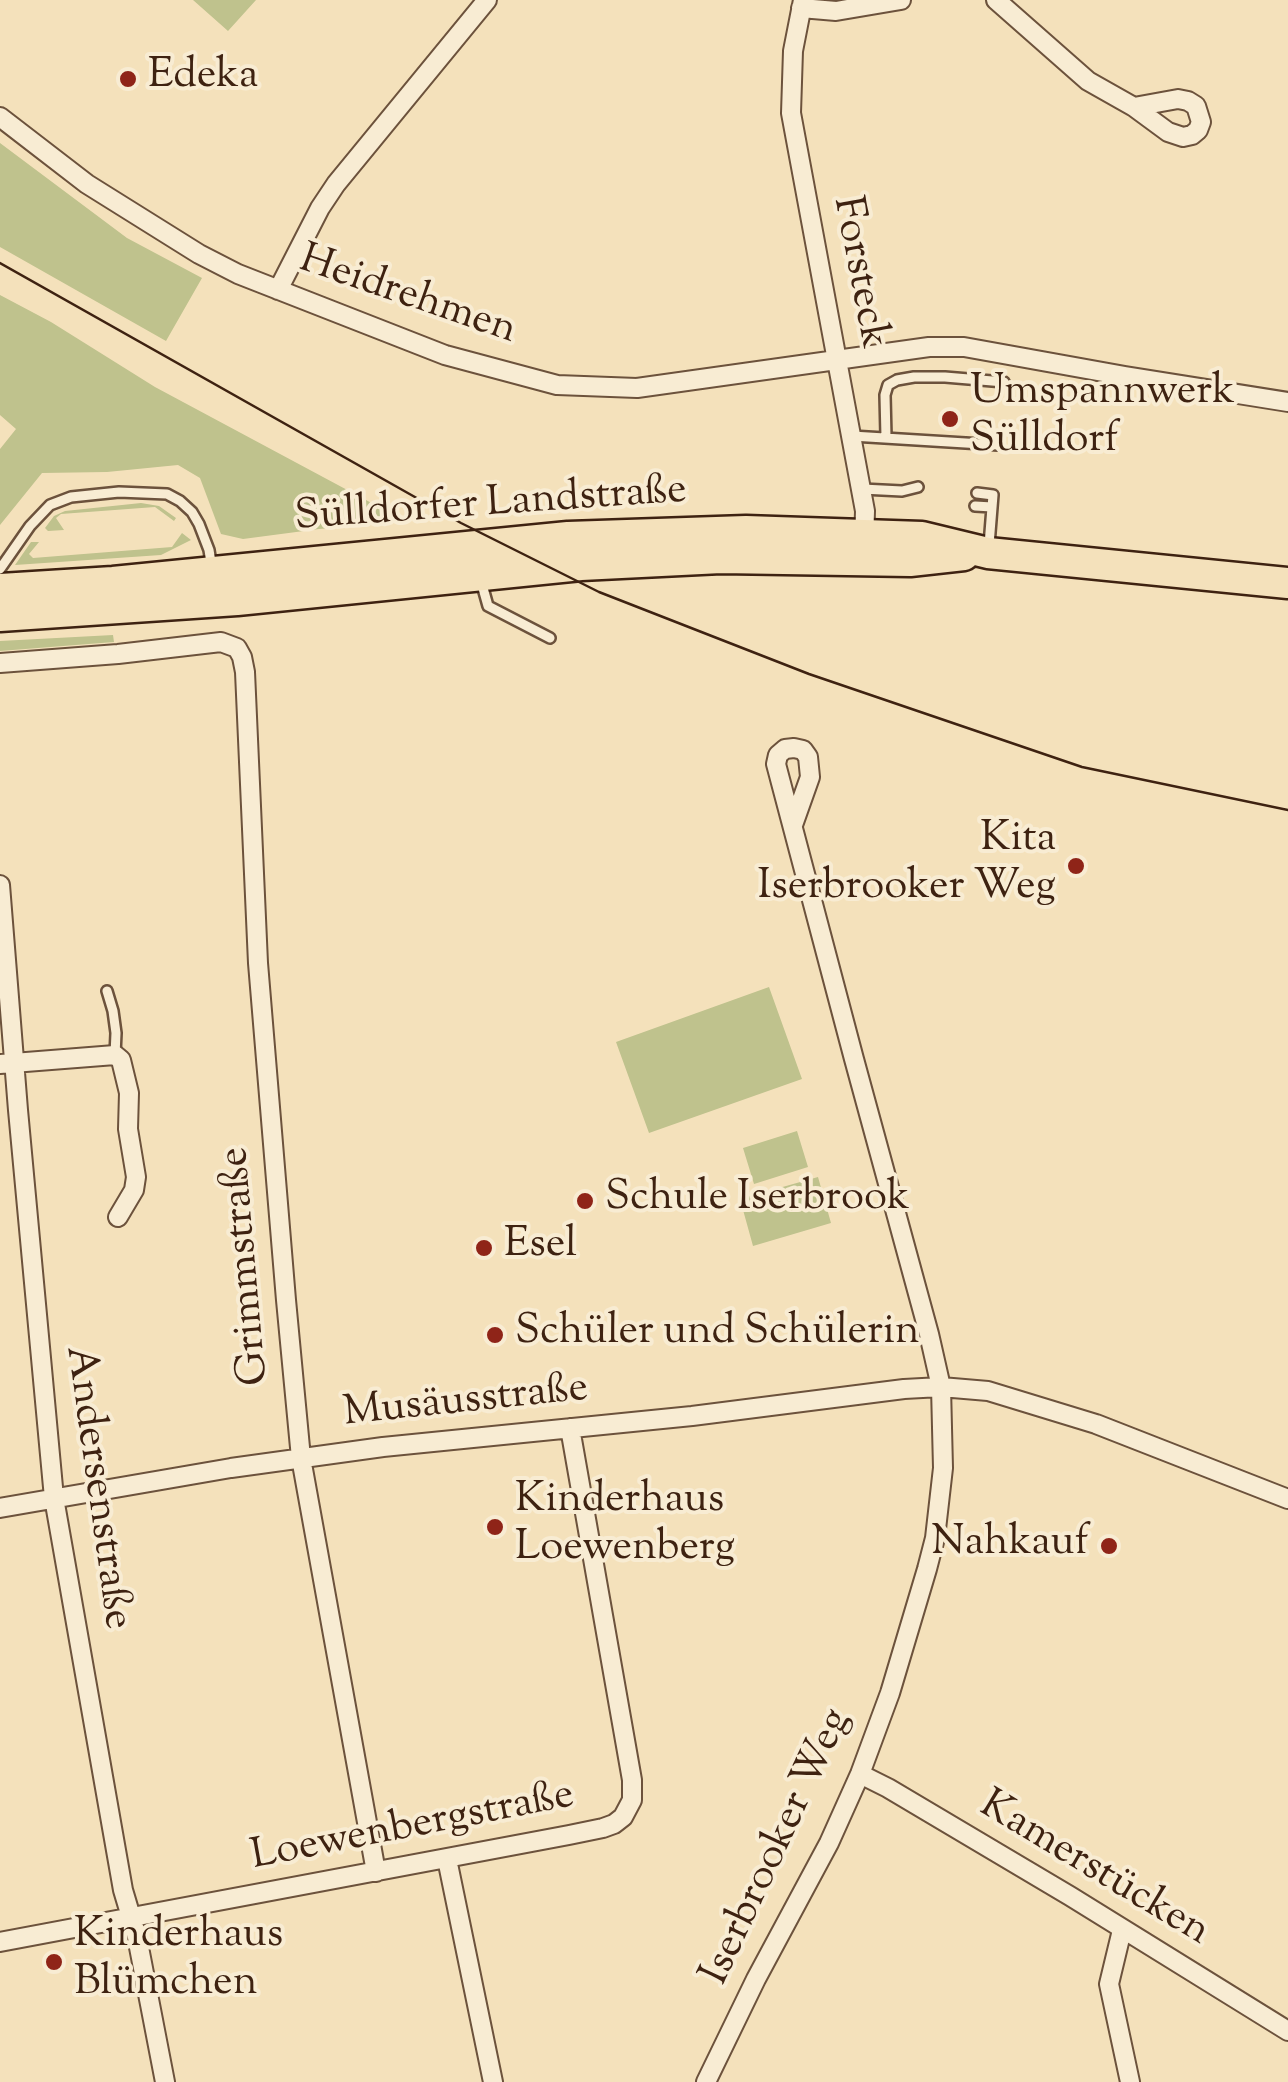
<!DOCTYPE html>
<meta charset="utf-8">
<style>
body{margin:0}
canvas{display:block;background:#f4e1bb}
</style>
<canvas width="1288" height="2082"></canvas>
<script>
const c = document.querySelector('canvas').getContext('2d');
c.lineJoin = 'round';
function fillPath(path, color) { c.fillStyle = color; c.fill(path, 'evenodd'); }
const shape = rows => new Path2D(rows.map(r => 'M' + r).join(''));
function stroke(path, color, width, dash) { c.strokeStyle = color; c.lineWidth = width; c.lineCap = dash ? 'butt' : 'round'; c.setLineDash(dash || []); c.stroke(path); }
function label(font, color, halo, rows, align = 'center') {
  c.font = font + ' "Sorts Mill Goudy",serif'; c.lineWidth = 8; c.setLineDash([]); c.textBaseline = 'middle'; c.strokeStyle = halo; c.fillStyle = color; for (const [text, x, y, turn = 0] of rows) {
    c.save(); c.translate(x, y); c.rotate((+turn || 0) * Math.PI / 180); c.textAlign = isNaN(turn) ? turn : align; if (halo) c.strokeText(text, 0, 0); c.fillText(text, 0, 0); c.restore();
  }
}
fillPath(shape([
 [193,0,256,0,228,31],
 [0,143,127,238,202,278,166,341,0,247],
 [0,295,51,322,155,387,407,522,319,529,243,539,221,534,200,478,178,465,107,472,42,473,0,525,0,449,16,429,0,415],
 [141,503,159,506,176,518,174,521,155,507,61,514,56,518,64,530,48,531,45,528,54,516,65,511],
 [182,533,191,540,161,555,15,565,31,542,39,542,29,554,33,558,172,547],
 [113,635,114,642,0,651,0,641],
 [769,987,802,1079,649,1133,616,1042],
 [797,1131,808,1167,754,1184,743,1148],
 [818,1177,831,1223,753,1246,740,1199]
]), '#bfc28d');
const lane = shape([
 [852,436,998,445],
 [886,437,885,395,888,385,897,380,914,377,945,377,1004,382],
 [862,489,902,491,918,487],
 [977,493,993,495,989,545],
 [975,506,992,507],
 [0,569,30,526,50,505,71,497,119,492,167,494,180,501,192,512,199,524,209,550,212,569],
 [481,581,488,606,550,638],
 [107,991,113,1011,116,1033,115,1055]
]);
const street = shape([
 [803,0,793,51,791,113,865,511,864,543],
 [996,0,1088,81,1134,107,1168,132,1183,137,1192,135,1198,130,1201,122,1196,106,1188,101,1178,99,1134,107],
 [801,8,836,11,901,0],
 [0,117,87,184,199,254,238,274,445,355,557,385,637,388,929,347,964,347,1125,376,1288,402],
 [278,290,320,208,336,184,487,0],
 [0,663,118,654,221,642,237,648,242,657,245,672,258,963,286,1300,301,1458,376,1872],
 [0,885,18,1110,54,1498,123,1890,137,1937,165,2082],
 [0,1064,115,1055,121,1060,129,1093,128,1129,136,1177,134,1190,118,1217],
 [0,1508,231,1468,383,1447,692,1416,904,1389,941,1387,988,1391,1096,1424,1288,1499],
 [860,1774,888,1788,1070,1896,1288,2031],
 [447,1859,493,2082],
 [1122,1930,1109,1984,1130,2082],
 [0,1942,569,1835,603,1828,614,1824,623,1817,632,1800,632,1780,570,1428],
 [706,2082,756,1979,829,1843,860,1774,890,1693,927,1569,935,1538,943,1468,941,1387,929,1334,854,1059,776,764,778,755,785,749,794,748,803,750,808,757,810,777,793,825]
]);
const primary = shape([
 [0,589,113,582,568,537,746,531,922,537,988,553,1288,583],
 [0,616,237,600,581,565,721,558,910,561,964,555]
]);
stroke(lane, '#6c523c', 14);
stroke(street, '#6c523c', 22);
stroke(primary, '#3e2211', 35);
stroke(lane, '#f8ecd3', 9);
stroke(street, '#f8ecd3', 18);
stroke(primary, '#f4e1bb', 30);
stroke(shape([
 [0,263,461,523,599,592,809,674,1082,767,1288,810]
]), '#3e2211', 2.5);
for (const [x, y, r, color] of [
 [128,79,10,"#8f2418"],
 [950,419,10,"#8f2418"],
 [1076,866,10,"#8f2418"],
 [585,1201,10,"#8f2418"],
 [484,1248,10,"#8f2418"],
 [495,1335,10,"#8f2418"],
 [495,1527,10,"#8f2418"],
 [1109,1546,10,"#8f2418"],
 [54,1962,10,"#8f2418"]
]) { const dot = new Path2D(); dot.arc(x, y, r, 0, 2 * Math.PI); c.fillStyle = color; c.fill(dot); stroke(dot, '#f8ecd3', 4); }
label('42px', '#3e2211', '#f8ecd3', [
 ["Edeka",148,79],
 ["Umspannwerk",970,395],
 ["Sülldorf",970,443],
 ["Kita",1056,842,"right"],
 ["Iserbrooker Weg",1056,890,"right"],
 ["Schule Iserbrook",605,1201],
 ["Esel",504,1248],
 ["Schüler und Schülerin",515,1335],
 ["Kinderhaus",515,1503],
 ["Loewenberg",515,1551],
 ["Nahkauf",1089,1546,"right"],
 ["Kinderhaus",74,1938],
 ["Blümchen",74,1986]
], 'left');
label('42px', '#3e2211', '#f8ecd3', [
 ["Forsteck",857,273,79],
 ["Heidrehmen",407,298,19],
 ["Sülldorfer Landstraße",491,507,-4],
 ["Grimmstraße",248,1266,-95],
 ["Musäusstraße",466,1404,-6],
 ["Andersenstraße",95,1488,82],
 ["Loewenbergstraße",413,1829,-11],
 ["Iserbrooker Weg",779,1848,-65],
 ["Kamerstücken",1093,1871,31]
]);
</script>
